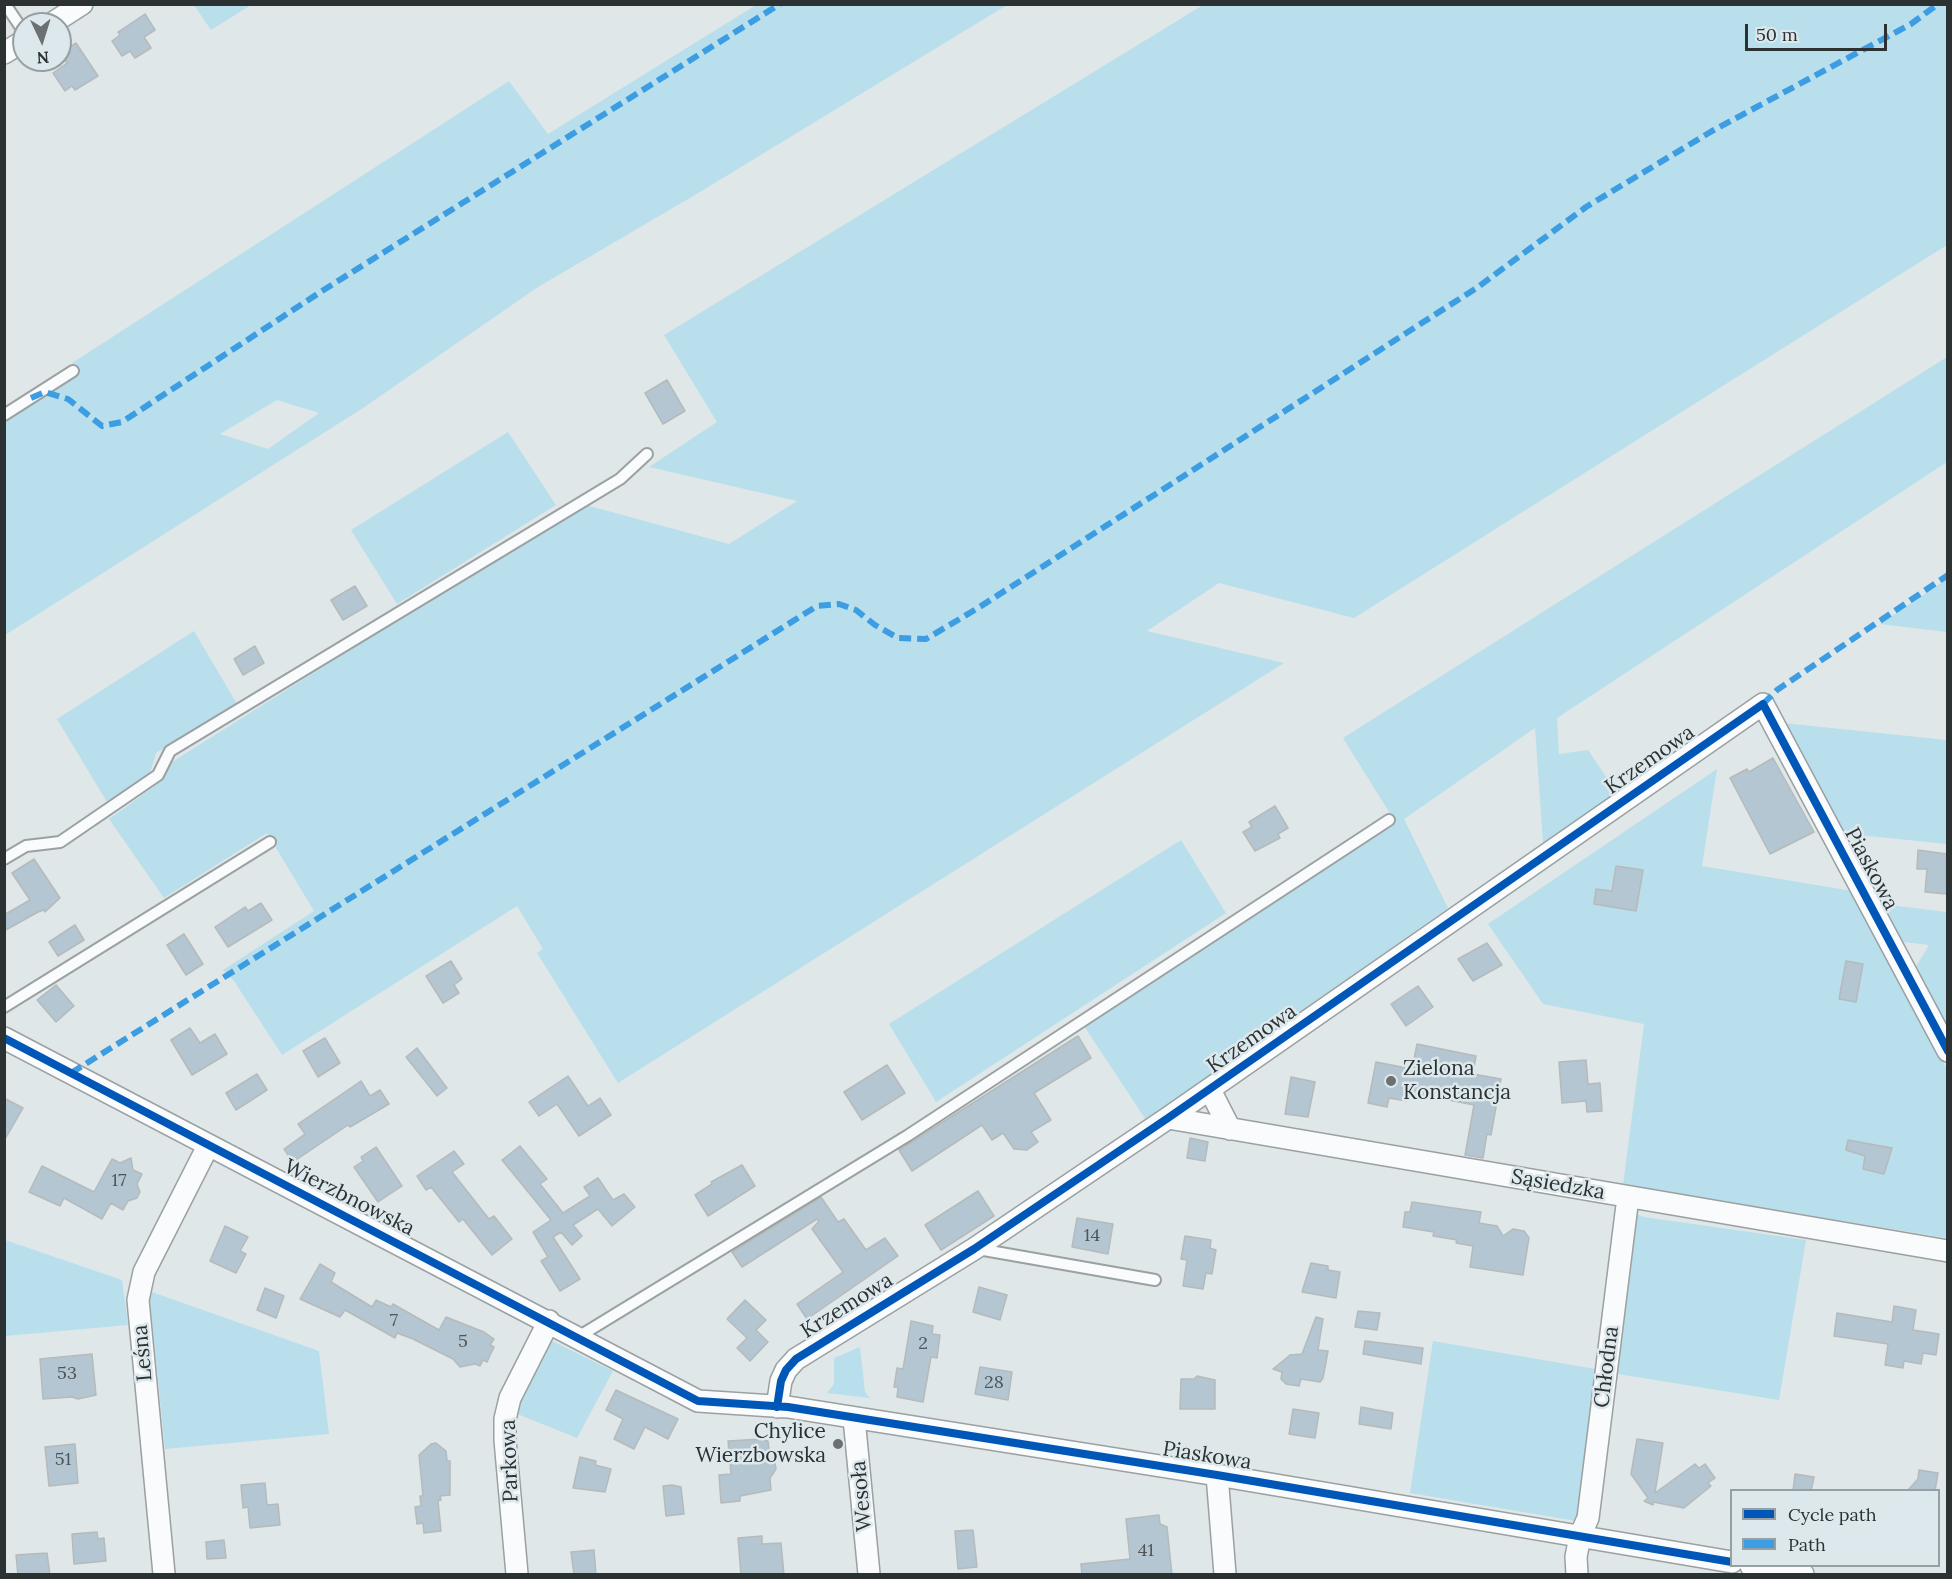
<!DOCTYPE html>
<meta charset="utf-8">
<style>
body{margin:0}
#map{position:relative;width:1952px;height:1579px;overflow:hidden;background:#e0e7e8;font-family:Lora,serif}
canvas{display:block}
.frame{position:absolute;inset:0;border:6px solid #2c3132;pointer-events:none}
.legend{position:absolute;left:1730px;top:1489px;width:210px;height:78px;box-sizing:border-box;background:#dde8ec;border:2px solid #969fa2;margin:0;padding:8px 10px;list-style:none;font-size:18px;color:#2c3132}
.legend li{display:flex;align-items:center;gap:12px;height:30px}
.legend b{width:30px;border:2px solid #969fa2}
.north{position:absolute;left:12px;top:12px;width:60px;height:60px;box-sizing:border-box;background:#dde8ec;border:2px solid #969fa2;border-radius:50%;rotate:176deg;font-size:16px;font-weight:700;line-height:24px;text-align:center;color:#2c3132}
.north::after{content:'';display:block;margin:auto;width:21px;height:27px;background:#6b7172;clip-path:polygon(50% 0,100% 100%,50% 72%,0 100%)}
.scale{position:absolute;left:1745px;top:24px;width:142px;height:27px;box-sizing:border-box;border:3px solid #2c3132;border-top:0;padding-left:8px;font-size:18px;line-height:21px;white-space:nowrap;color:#2c3132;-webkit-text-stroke:4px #dde8ec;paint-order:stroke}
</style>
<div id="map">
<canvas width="1952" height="1579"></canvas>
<div class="frame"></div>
<ul class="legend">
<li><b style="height:8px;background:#0057b8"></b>Cycle path</li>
<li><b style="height:8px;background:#3d9de2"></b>Path</li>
</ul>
<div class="north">N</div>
<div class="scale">50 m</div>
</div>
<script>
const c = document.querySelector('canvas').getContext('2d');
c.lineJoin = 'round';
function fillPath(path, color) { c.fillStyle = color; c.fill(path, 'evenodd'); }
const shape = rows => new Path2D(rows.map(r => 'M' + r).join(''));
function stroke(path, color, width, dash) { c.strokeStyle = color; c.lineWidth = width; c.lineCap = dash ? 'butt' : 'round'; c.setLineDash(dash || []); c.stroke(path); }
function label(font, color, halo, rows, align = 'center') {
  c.font = font + ' Lora,serif'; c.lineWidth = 5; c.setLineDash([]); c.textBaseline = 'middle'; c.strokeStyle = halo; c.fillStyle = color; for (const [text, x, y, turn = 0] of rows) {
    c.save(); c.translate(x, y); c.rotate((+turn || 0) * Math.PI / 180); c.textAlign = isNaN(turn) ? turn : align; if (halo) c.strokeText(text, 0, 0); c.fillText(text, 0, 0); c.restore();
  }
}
fillPath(shape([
 [194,5,251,5,211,30],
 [756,5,1007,5,695,195,538,287,363,408,5,635,5,422,78,374,72,363,509,81,548,134],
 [277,400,319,413,268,449,220,434],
 [1203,5,1947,5,1947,245,1354,618,1219,583,1147,631,1284,663,618,1083,537,953,543,949,517,906,282,1055,234,981,223,970,314,911,267,833,164,898,109,819,159,783,172,762,582,504,729,544,797,501,649,467,717,422,664,335],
 [1947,357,1947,462,1557,718,1559,754,1588,750,1617,793,1543,843,1535,728,1404,819,1448,908,1146,1120,1084,1026,1396,823,1343,738],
 [508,432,556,505,397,604,351,530],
 [1947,579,1947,632,1880,624],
 [194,631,237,704,156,753,150,773,107,802,57,719],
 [1783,723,1947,740,1947,844,1839,833],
 [1717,769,1702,866,1852,891,1947,1069,1947,1238,1623,1185,1644,1024,1543,1004,1488,924],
 [1181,840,1226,913,936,1102,889,1024],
 [1873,903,1947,912,1947,1030,1915,968,1929,945,1895,941],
 [1619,1207,1644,1217,1806,1240,1779,1400,1618,1374,1594,1524,1410,1493,1433,1341,1595,1369],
 [5,1240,122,1280,128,1325,5,1336],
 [149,1291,319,1351,329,1434,165,1449],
 [552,1341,613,1371,577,1438,515,1413],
 [860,1347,865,1392,870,1398,827,1393,834,1384,834,1358]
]), '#b8dfeb');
const building = shape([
 [145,14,155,30,144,37,151,48,135,58,130,51,122,56,112,41,120,35,118,32,145,14],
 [76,43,98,76,75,90,72,86,65,91,53,73,67,63,60,53,76,43],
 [667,380,685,411,663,424,645,393,667,380],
 [355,586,367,606,343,620,331,600,355,586],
 [255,646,264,663,243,675,234,659,255,646],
 [1773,758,1814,832,1770,854,1730,778,1747,769,1749,772,1773,758],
 [1275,806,1288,828,1278,834,1280,838,1255,851,1243,832,1252,827,1249,822,1275,806],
 [1918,850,1947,854,1947,894,1925,892,1927,869,1917,869,1918,850],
 [34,859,60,898,45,912,44,910,38,912,4,931,4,915,30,900,12,873,34,859],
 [1616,866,1643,870,1636,911,1594,904,1596,889,1612,891,1616,866],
 [261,903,272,920,228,947,215,927,245,907,248,911,261,903],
 [75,925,84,940,58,956,49,942,75,925],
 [184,934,203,964,186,975,167,945,184,934],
 [1487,943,1502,965,1473,981,1458,959,1487,943],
 [451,961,462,979,454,985,459,993,443,1003,426,976,451,961],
 [1846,961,1863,964,1856,1002,1839,999,1846,961],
 [56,985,74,1006,56,1022,37,1000,56,985],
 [1418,986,1433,1007,1406,1026,1391,1004,1418,986],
 [190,1028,200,1043,215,1034,227,1054,192,1075,171,1040,190,1028],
 [1078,1036,1091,1058,1034,1093,1051,1120,1031,1132,1038,1142,1027,1150,1014,1149,1003,1133,992,1140,982,1125,912,1171,899,1150,1078,1036],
 [325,1038,340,1063,318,1077,303,1051,325,1038],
 [1417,1044,1476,1056,1473,1074,1501,1079,1491,1135,1487,1134,1483,1158,1465,1155,1474,1105,1408,1092,1406,1101,1389,1098,1387,1107,1368,1103,1376,1062,1412,1069,1417,1044],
 [417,1048,447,1088,437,1096,406,1057,417,1048],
 [1586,1060,1588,1084,1600,1083,1602,1111,1587,1112,1586,1101,1562,1103,1559,1062,1586,1060],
 [887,1065,905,1093,862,1120,844,1092,887,1065],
 [257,1074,267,1090,236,1110,226,1093,257,1074],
 [568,1076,588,1106,600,1098,611,1115,579,1136,557,1104,539,1116,529,1102,568,1076],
 [1291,1077,1315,1082,1308,1117,1285,1114,1291,1077],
 [361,1081,370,1096,380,1090,389,1104,350,1127,348,1125,293,1162,284,1149,305,1134,298,1124,361,1081],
 [4,1098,23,1108,4,1141,4,1098],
 [1190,1138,1208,1142,1205,1161,1187,1158,1190,1138],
 [1848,1140,1892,1148,1884,1174,1863,1169,1865,1156,1846,1150,1848,1140],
 [520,1146,547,1179,540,1184,563,1213,590,1196,584,1187,598,1178,613,1200,624,1194,635,1207,612,1226,598,1209,573,1225,582,1236,572,1245,561,1232,553,1237,580,1279,560,1291,541,1261,548,1257,533,1232,551,1220,502,1160,520,1146],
 [376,1147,402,1186,378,1202,354,1167,363,1161,361,1157,376,1147],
 [454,1151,464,1164,452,1172,489,1219,494,1216,512,1239,492,1255,463,1219,459,1222,431,1187,426,1190,417,1176,454,1151],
 [131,1158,133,1170,142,1174,137,1184,140,1192,137,1198,128,1201,123,1210,111,1203,102,1219,64,1198,60,1206,29,1192,42,1166,94,1192,112,1159,120,1163,131,1158],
 [742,1165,755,1186,708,1216,695,1195,712,1184,711,1182,742,1165],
 [978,1191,994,1216,941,1250,925,1225,978,1191],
 [821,1197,838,1222,844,1219,866,1250,885,1238,898,1256,807,1319,797,1304,843,1272,812,1229,819,1221,817,1219,742,1267,732,1252,821,1197],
 [1412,1202,1481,1212,1479,1223,1497,1226,1503,1236,1513,1229,1524,1231,1529,1238,1523,1275,1470,1267,1473,1246,1456,1243,1457,1240,1433,1236,1434,1232,1403,1227,1405,1212,1410,1212,1412,1202],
 [1077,1218,1113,1224,1108,1254,1072,1247,1077,1218],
 [225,1226,248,1237,240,1251,246,1254,236,1273,210,1261,225,1226],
 [1185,1236,1211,1240,1210,1248,1216,1250,1212,1274,1206,1273,1203,1289,1183,1286,1187,1260,1181,1259,1185,1236],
 [1311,1263,1328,1266,1328,1270,1340,1272,1336,1298,1302,1292,1311,1263],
 [320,1264,335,1273,331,1282,372,1307,376,1300,391,1307,393,1304,439,1330,446,1317,484,1332,494,1339,490,1345,494,1347,487,1362,483,1360,480,1366,475,1364,460,1367,453,1359,413,1339,397,1333,395,1338,345,1310,340,1317,300,1299,320,1264],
 [979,1287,1007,1295,1000,1320,973,1312,979,1287],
 [265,1288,284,1296,276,1318,257,1310,265,1288],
 [745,1300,766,1320,756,1330,768,1342,750,1361,737,1348,747,1338,727,1319,745,1300],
 [1894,1306,1916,1310,1913,1330,1939,1334,1936,1355,1923,1353,1921,1364,1904,1361,1903,1368,1885,1365,1888,1344,1834,1336,1837,1313,1892,1322,1894,1306],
 [1358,1311,1380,1313,1377,1330,1355,1327,1358,1311],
 [1316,1317,1323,1319,1318,1350,1328,1351,1323,1378,1320,1382,1301,1379,1299,1386,1286,1384,1281,1379,1282,1372,1273,1369,1290,1355,1302,1354,1316,1317],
 [911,1321,933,1326,932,1334,940,1335,937,1358,931,1357,923,1402,897,1397,898,1387,894,1387,897,1368,903,1369,911,1321],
 [1365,1341,1423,1348,1421,1364,1363,1354,1365,1341],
 [92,1354,96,1395,78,1399,72,1397,43,1399,40,1359,92,1354],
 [980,1367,1012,1372,1008,1400,975,1394,980,1367],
 [1197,1376,1215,1380,1215,1409,1180,1409,1181,1379,1194,1379,1197,1376],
 [616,1390,678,1419,668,1439,645,1427,634,1449,614,1439,623,1419,606,1410,616,1390],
 [1361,1407,1393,1413,1391,1429,1359,1424,1361,1407],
 [1293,1409,1319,1413,1315,1438,1289,1434,1293,1409],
 [762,1439,768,1441,770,1457,775,1463,776,1469,770,1478,771,1490,740,1496,740,1501,721,1503,719,1475,731,1474,728,1441,762,1439],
 [1637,1439,1663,1443,1655,1493,1695,1464,1699,1468,1705,1464,1715,1478,1708,1483,1711,1486,1684,1508,1653,1502,1653,1505,1644,1501,1648,1498,1631,1474,1637,1439],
 [436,1443,446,1451,447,1461,450,1461,450,1495,440,1496,441,1500,438,1501,441,1531,424,1533,423,1523,417,1524,415,1507,421,1506,420,1496,423,1496,419,1455,431,1444,436,1443],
 [75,1444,78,1483,49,1486,45,1447,75,1444],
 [580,1457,596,1461,595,1465,611,1469,605,1492,573,1488,580,1457],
 [1919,1470,1938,1473,1935,1491,1907,1491,1918,1479,1919,1470],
 [1795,1474,1814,1477,1811,1491,1793,1491,1795,1474],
 [265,1483,267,1505,278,1504,280,1525,250,1528,248,1507,243,1508,241,1485,265,1483],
 [672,1485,681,1487,684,1514,666,1516,663,1486,672,1485],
 [1159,1515,1160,1524,1167,1527,1172,1575,1082,1575,1081,1564,1130,1559,1126,1519,1159,1515],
 [973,1530,977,1567,958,1569,955,1531,973,1530],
 [97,1532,98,1539,104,1538,106,1561,74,1564,72,1534,97,1532],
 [762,1536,762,1544,781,1543,784,1575,741,1575,738,1538,762,1536],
 [224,1540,226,1558,207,1559,206,1542,224,1540],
 [594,1550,596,1575,574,1575,571,1552,594,1550],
 [47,1553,50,1575,18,1575,16,1555,47,1553]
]);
fillPath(building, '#b3c6d1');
stroke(building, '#b5babb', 1.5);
const service = shape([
 [5,4,24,32],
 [4,415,73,371],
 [4,859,26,846,60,842,158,775,170,751,620,479,647,454],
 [4,1007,270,842],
 [978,1249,1155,1280],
 [578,1337,907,1136,1389,820]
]);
const minor = shape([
 [51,24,82,4],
 [4,53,24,41],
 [4,1038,698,1401,788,1407,1217,1475,1732,1562],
 [1210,1090,1230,1129],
 [1168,1118,1948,1251],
 [777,1407,781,1381,786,1370,796,1359,974,1249,1168,1118,1763,704,1948,1051],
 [854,1418,869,1574],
 [1217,1475,1225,1574],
 [1751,1566,1803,1574],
 [164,1574,138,1300,144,1272,208,1146],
 [517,1574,505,1440,505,1419,510,1398,549,1321],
 [1577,1574,1576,1557,1580,1536,1588,1518,1628,1197]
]);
stroke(service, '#9ba0a1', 14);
stroke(minor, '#9ba0a1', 24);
stroke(service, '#fafbfc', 10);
stroke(minor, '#fafbfc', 21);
stroke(shape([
 [31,398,45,392,68,399,102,426,122,422,322,291,780,4],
 [1763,704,1777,690,1948,575],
 [71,1073,817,606,839,604,856,610,875,625,898,638,926,639,978,608,1478,287,1586,207,1712,131,1911,24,1938,4]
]), '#3d9de2', 6, [12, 6]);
stroke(shape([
 [4,1038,698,1401,788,1407,1217,1475,1732,1562],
 [777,1407,781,1381,786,1370,796,1359,974,1249,1168,1118,1763,704,1948,1051]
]), '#0057b8', 8);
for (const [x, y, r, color] of [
 [1391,1081,6,"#6b7172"],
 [838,1444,6,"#6b7172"]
]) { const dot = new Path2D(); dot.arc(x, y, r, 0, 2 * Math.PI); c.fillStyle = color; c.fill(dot); stroke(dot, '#dde8ec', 2); }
label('18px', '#4e565a', null, [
 ["17",119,1181],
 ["14",1092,1236],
 ["7",394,1321],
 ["5",463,1342],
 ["2",923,1344],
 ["53",67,1374],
 ["28",994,1383],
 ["51",63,1460],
 ["41",1146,1551]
]);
label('21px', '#2c3132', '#dde8ec', [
 ["Krzemowa",1650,760,-35],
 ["Piaskowa",1871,869,62],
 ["Krzemowa",1252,1039,-35],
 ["Sąsiedzka",1558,1185,10],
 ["Wierzbnowska",349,1198,27],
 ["Krzemowa",847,1306,-32],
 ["Leśna",143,1353,-95],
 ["Chłodna",1607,1367,-83],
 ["Piaskowa",1207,1456,9],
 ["Parkowa",510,1461,-92],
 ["Wesoła",862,1496,-95]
]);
label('21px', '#2c3132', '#dde8ec', [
 ["Zielona",1403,1069],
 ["Konstancja",1403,1093],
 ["Chylice",826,1432,"right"],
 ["Wierzbowska",826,1456,"right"]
], 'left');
</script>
